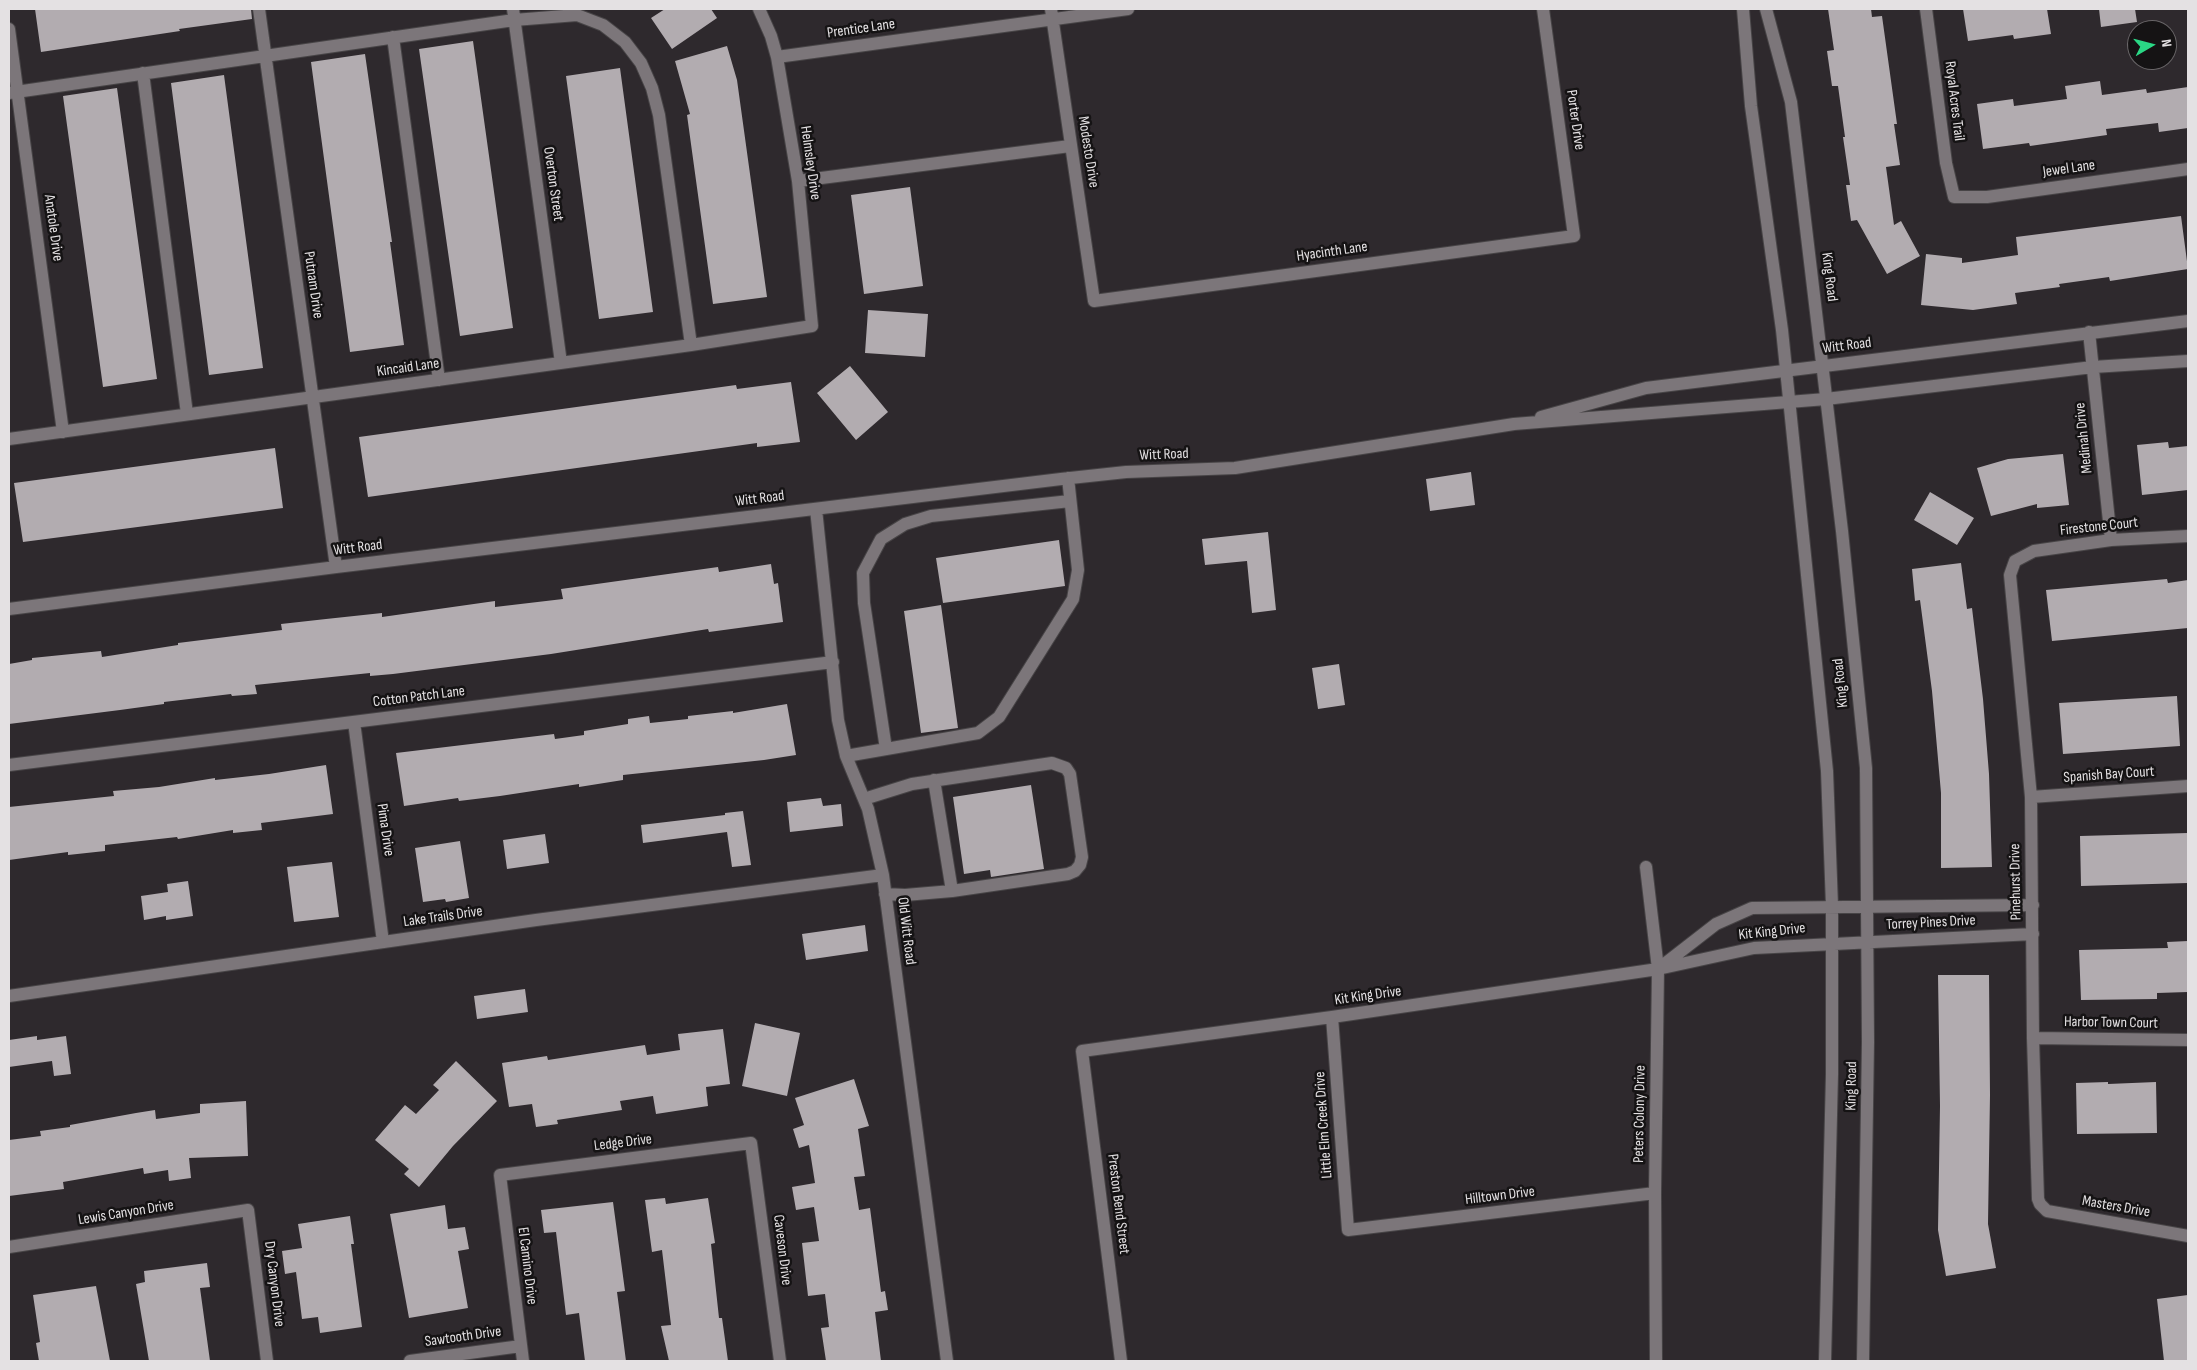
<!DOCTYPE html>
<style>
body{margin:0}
#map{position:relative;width:2197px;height:1370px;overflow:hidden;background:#2e292d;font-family:"Sofia Sans Condensed",sans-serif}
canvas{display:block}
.frame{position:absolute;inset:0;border:10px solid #e4e1e3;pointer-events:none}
.north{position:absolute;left:2127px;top:20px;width:50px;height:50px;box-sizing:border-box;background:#151314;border:1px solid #686567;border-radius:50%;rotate:82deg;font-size:14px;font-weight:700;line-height:20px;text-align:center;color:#e4e1e3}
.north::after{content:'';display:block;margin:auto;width:18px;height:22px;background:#2ad885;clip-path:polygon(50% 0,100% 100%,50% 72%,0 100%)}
</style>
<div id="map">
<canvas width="2197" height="1370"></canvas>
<div class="frame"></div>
<div class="north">N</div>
</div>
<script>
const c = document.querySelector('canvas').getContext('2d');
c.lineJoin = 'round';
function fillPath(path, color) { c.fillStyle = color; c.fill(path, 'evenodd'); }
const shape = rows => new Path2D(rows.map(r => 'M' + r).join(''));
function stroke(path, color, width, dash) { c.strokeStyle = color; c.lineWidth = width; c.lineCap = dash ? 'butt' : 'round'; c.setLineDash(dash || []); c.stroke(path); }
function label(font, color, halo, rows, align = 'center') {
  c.font = font + ' "Sofia Sans Condensed",sans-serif'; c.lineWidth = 5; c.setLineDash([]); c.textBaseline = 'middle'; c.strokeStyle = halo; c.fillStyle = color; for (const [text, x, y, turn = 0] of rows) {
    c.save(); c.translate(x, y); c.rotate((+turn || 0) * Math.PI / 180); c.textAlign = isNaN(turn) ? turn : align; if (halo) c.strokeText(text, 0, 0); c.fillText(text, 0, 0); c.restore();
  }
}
fillPath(shape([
 [35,9,251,9,252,19,179,29,180,31,41,52],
 [665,9,711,9,717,18,672,49,651,18],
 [1828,9,1871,9,1872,17,1882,16,1897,124,1894,124,1900,165,1886,167,1894,225,1901,221,1920,256,1887,274,1857,220,1851,221,1846,185,1850,185,1843,137,1845,137,1838,86,1832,86,1827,51,1834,50],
 [1963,9,2047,9,2051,34,2014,39,2013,35,1968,41],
 [2099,9,2135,9,2137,22,2101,27],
 [473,41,513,328,460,336,419,49],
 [727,46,737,80,767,297,713,304,687,115,690,114,675,61],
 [365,54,392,242,390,242,404,345,350,352,311,62],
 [620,68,653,312,599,319,566,76],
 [224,75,263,368,209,375,171,83],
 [2100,81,2102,95,2146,89,2147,93,2188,87,2188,128,2159,132,2158,123,2106,129,2107,135,2030,146,2029,143,1983,149,1977,104,2013,99,2014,106,2067,99,2065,86],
 [117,88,157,379,103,387,63,96],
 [910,187,923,286,864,294,851,195],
 [2181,216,2188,269,2110,281,2109,277,2059,284,2060,287,2015,293,2017,304,1973,310,1921,305,1926,254,1962,258,1962,263,2018,255,2016,237],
 [868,310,928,314,925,357,865,353],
 [850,366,888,412,856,440,817,393],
 [791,382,800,442,757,447,757,443,368,497,359,437,736,385,737,389],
 [2168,442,2169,448,2188,446,2188,490,2142,495,2137,445],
 [275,448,283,508,23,542,14,483],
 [2063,454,2069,505,2037,508,2037,504,1991,516,1977,468,2008,459],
 [1471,472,1475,505,1430,511,1426,479],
 [1930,492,1974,518,1957,545,1914,520],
 [1268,532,1276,610,1252,613,1247,561,1205,565,1202,539],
 [1059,540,1065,586,943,603,936,558],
 [1961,563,1967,609,1972,608,1983,699,1989,774,1992,867,1941,868,1941,793,1932,691,1920,600,1915,601,1912,569],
 [771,564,774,584,778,583,783,622,709,632,708,629,551,654,393,674,370,676,370,673,255,685,257,694,232,696,231,694,164,702,164,704,120,710,9,724,9,664,32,660,32,658,101,651,102,657,178,645,178,643,282,630,281,624,326,619,382,613,382,617,495,601,495,607,563,599,561,589,718,567,719,572],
 [2167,579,2168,583,2188,580,2188,628,2052,641,2046,590],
 [941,605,958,728,921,733,904,611],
 [1339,664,1345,705,1318,709,1312,668],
 [2177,696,2180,746,2063,754,2059,703],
 [787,704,796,755,764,760,623,775,623,780,579,787,579,784,500,796,459,801,458,798,404,806,396,753,554,734,555,739,584,735,584,731,628,724,628,719,649,716,650,723,688,719,688,716,733,711,733,713],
 [326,765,333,814,261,823,262,830,233,833,233,830,178,839,177,837,105,845,105,851,68,855,68,852,9,860,9,807,114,796,113,791,159,787,215,778,215,780,269,774],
 [1031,785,1044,869,991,877,990,870,964,874,953,797],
 [821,798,823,806,841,804,843,826,790,832,787,802],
 [743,811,751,865,732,867,727,832,643,843,641,825,725,815,725,813],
 [2188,833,2188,883,2081,886,2080,836],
 [545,834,549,863,507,869,503,840],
 [460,841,469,898,446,902,445,899,423,902,415,848],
 [332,862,339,917,294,922,287,867],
 [188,881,193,916,166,920,166,916,144,920,141,896,168,892,167,884],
 [865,925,868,951,806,960,802,934],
 [2188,941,2188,992,2157,993,2157,999,2081,1000,2079,950,2168,948,2167,942],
 [1938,975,1989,975,1990,1095,1988,1224,1996,1268,1946,1276,1938,1230,1940,1106],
 [525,989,528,1012,477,1019,474,996],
 [755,1023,800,1033,787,1096,742,1086],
 [723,1029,730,1084,706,1087,708,1106,656,1114,653,1096,620,1101,622,1110,557,1120,558,1124,536,1127,532,1104,509,1107,502,1063,547,1056,548,1060,645,1045,647,1055,680,1050,678,1034],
 [37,1036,37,1040,66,1036,71,1074,54,1076,52,1061,9,1067,9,1040],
 [456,1061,497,1101,453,1146,419,1187,404,1174,409,1169,375,1140,405,1105,416,1114,439,1090,433,1085],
 [854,1079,869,1126,858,1129,865,1176,854,1177,859,1210,870,1208,881,1292,885,1291,888,1310,875,1312,881,1361,826,1361,821,1328,829,1327,825,1294,808,1296,802,1243,819,1241,814,1207,796,1210,792,1187,815,1183,809,1145,799,1148,793,1129,804,1125,795,1098],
 [2108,1082,2108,1084,2156,1082,2157,1133,2077,1134,2076,1083],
 [246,1101,248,1156,189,1158,191,1178,169,1181,168,1170,144,1174,143,1168,63,1182,64,1189,9,1196,9,1140,41,1136,40,1131,70,1127,70,1125,136,1113,155,1110,156,1119,200,1113,200,1104],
 [665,1198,666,1204,708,1198,715,1243,711,1244,719,1318,722,1318,728,1361,669,1361,661,1326,671,1325,662,1250,652,1252,645,1200],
 [613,1202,625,1291,617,1292,626,1361,585,1361,579,1313,566,1315,556,1232,544,1233,541,1210],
 [445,1205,448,1229,465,1227,469,1249,458,1251,468,1308,409,1318,390,1214],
 [350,1216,354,1244,351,1244,362,1327,320,1333,318,1317,302,1319,296,1272,285,1274,282,1251,302,1248,298,1224],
 [207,1263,210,1287,200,1288,210,1361,149,1361,136,1284,145,1282,144,1271],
 [96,1286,110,1361,39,1361,36,1343,40,1342,33,1295],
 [2188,1295,2188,1361,2164,1361,2157,1299]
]), '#b2acb0');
const minor = shape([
 [259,9,336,567],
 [513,9,561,363],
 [1051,9,1094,301,1574,236,1543,9],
 [1743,9,1751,106,1782,330,1827,771,1832,906,1832,1074,1825,1361],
 [1766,9,1791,102,1842,531,1866,768,1868,1042,1863,1361],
 [1926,9,1946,163,1954,197,1987,197,2188,169],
 [9,29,63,432],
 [393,37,439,380],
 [777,57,1128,9],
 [143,73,187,414],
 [9,93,514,20,577,15,603,25,625,42,641,63,652,88,659,115,691,345],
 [798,181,1070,146],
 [2089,332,2111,540],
 [1541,417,1646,388,2188,321],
 [9,439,691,345,812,326,798,181,777,57,771,36,759,9],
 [816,509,838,720,846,756,868,809,883,875,947,1361],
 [2188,536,2111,540,2034,551,2015,561,2010,575,2031,797,2033,1038,2038,1199,2040,1204,2047,1211,2188,1236],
 [9,609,336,567,1061,479,1126,472,1235,468,1514,424,1826,399,2093,367,2188,361],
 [354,722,383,942],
 [886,749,864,603,863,573,881,539,905,524,931,516,1070,501],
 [846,756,978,733,999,717,1073,599,1078,570,1068,478],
 [9,765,833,662],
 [934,780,952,891],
 [2031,797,2188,786],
 [864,799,912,784,1052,763,1066,768,1070,774,1082,857,1080,865,1075,871,1068,874,952,891,905,895,885,894],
 [1646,867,1658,969,1655,1193,1656,1361],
 [2033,905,1752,908,1716,924,1658,969,1754,948,2033,934],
 [9,996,536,920,883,875],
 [1332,1017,1348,1230,1655,1193],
 [2033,1038,2188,1040],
 [9,1247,248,1210,267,1361],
 [410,1361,521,1346],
 [523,1361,500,1175,751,1143,780,1361],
 [1121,1361,1082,1051,1332,1017,1658,969]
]);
stroke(minor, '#474446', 14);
stroke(minor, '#7c767a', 12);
label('15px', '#e4e1e3', '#151314', [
 ["Prentice Lane",861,29,-8],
 ["Royal Acres Trail",1954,101,83],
 ["Porter Drive",1575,120,82],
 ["Modesto Drive",1088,152,81],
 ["Helmsley Drive",810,163,82],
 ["Jewel Lane",2069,169,-8],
 ["Overton Street",553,184,82],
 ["Anatole Drive",53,228,82],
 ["Hyacinth Lane",1332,252,-8],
 ["King Road",1829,277,83],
 ["Putnam Drive",313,285,82],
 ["Witt Road",1847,346,-7],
 ["Kincaid Lane",408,368,-8],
 ["Medinah Drive",2084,438,-96],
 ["Witt Road",1164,455,-2],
 ["Witt Road",760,499,-7],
 ["Firestone Court",2099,527,-6],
 ["Witt Road",358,548,-7],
 ["King Road",1841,683,-96],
 ["Cotton Patch Lane",419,697,-7],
 ["Spanish Bay Court",2109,775,-4],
 ["Pima Drive",385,830,82],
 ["Pinehurst Drive",2016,882,-91],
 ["Lake Trails Drive",443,917,-8],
 ["Torrey Pines Drive",1931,923,-3],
 ["Old Witt Road",906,931,83],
 ["Kit King Drive",1772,932,-6],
 ["Kit King Drive",1368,996,-8],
 ["Harbor Town Court",2111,1023,1],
 ["King Road",1852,1086,-89],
 ["Peters Colony Drive",1640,1114,-89],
 ["Little Elm Creek Drive",1324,1125,-94],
 ["Ledge Drive",623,1143,-7],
 ["Hilltown Drive",1500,1196,-7],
 ["Preston Bend Street",1118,1204,83],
 ["Masters Drive",2116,1207,10],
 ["Lewis Canyon Drive",126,1213,-9],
 ["Caveson Drive",782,1250,83],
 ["El Camino Drive",527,1266,83],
 ["Dry Canyon Drive",274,1284,83],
 ["Sawtooth Drive",463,1337,-8]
]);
</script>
